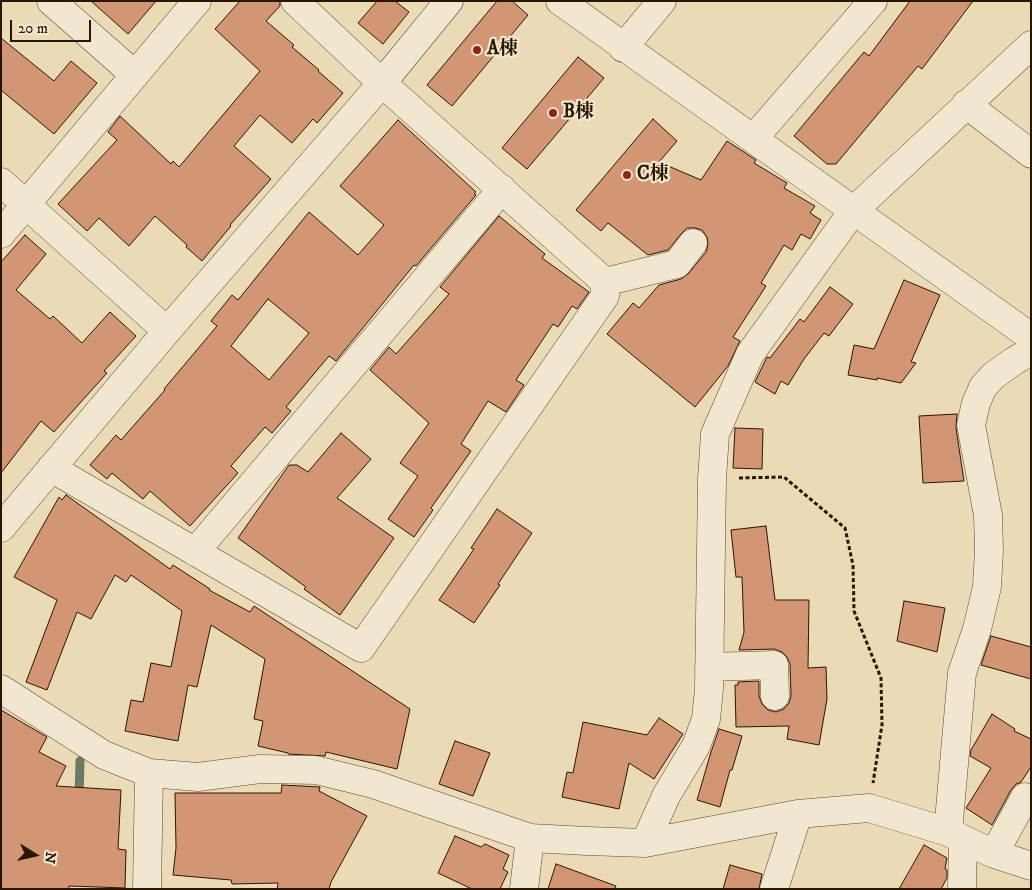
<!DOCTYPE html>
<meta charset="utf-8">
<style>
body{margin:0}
#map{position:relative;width:1032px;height:890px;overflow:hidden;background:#eadab6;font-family:"IM FELL DW Pica",serif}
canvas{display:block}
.frame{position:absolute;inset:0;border:2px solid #2b1602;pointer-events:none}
.north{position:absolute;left:10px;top:830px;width:50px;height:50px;-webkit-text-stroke:4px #f1e7d0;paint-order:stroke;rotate:100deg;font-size:14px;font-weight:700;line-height:20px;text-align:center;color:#2b1602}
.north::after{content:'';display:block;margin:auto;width:18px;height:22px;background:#2b1602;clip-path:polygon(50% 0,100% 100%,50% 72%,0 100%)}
.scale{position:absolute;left:10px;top:20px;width:81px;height:22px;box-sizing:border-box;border:2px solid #2b1602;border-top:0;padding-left:6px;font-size:15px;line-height:18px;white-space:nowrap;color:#2b1602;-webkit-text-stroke:4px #f1e7d0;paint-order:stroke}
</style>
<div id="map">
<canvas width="1032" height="890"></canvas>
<div class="frame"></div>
<div class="north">N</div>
<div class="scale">20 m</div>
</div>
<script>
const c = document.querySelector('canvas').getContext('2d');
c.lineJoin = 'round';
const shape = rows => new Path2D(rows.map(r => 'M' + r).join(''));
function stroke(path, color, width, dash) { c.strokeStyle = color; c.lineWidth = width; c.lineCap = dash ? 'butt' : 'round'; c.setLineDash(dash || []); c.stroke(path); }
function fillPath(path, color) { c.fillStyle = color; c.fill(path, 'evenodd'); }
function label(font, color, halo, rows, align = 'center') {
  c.font = font + ' "IM FELL DW Pica","Noto Serif JP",serif'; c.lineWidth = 4.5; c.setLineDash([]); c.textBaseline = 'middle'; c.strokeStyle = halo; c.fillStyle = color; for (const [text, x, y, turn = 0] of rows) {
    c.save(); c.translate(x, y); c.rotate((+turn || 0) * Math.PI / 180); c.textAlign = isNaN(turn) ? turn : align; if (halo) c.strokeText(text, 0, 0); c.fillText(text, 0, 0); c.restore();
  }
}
stroke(shape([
 [79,798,80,761]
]), '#6d7966', 9);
const building = shape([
 [91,1,156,1,128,34,91,1],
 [240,1,280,1,280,6,266,21,294,45,292,47,319,70,318,71,343,93,317,123,313,119,292,143,260,115,234,146,271,179,230,225,231,226,202,261,186,247,187,245,155,216,129,246,99,218,87,231,58,204,117,140,108,132,120,116,171,164,173,161,179,167,260,71,215,29,240,1],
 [377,1,395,1,409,12,383,44,358,23,377,1],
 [497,1,512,1,528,15,452,106,427,85,497,1],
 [910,1,973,1,922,69,918,66,836,164,827,164,794,136,864,52,869,56,910,1],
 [1,38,54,81,71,61,97,83,54,134,1,90,1,38],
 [578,57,604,78,527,169,502,148,578,57],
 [653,119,677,141,659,162,701,180,727,141,756,160,754,163,787,183,784,188,815,206,810,213,821,220,810,239,801,234,792,250,784,245,761,283,766,286,733,337,740,341,728,366,695,407,607,334,633,303,639,308,659,285,681,279,689,273,706,252,708,244,707,237,702,230,695,228,687,228,681,234,668,250,648,255,608,223,601,231,576,210,653,119],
 [398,120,476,192,474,194,476,195,416,266,414,265,336,361,329,356,286,407,291,411,272,433,265,427,231,466,238,473,190,526,150,491,143,499,112,473,107,479,90,465,116,435,121,440,165,390,164,389,217,326,211,321,232,295,238,300,309,212,358,255,384,225,340,186,398,120],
 [268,299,309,333,269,380,231,346,268,299],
 [499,216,545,254,542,258,589,292,577,309,572,306,558,327,553,324,516,380,524,385,506,412,488,401,461,444,471,451,431,508,433,510,414,537,388,519,418,476,400,463,429,423,370,370,389,347,396,354,449,294,440,287,499,216],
 [25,235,46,254,16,290,50,319,53,316,82,343,110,312,136,336,104,371,107,373,54,432,41,421,1,473,1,262,25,235],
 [904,280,940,295,911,362,916,363,901,383,877,378,877,380,848,375,854,345,874,349,904,280],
 [830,287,853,304,829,336,824,333,804,359,788,385,781,381,775,394,755,382,767,357,770,358,800,319,804,322,830,287],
 [957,414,956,428,964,481,923,483,919,416,957,414],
 [735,428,763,429,762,469,733,468,735,428],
 [341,433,371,459,337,498,394,538,340,615,304,589,306,587,238,538,289,465,297,465,308,472,341,433],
 [66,495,170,569,173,565,210,589,209,590,250,612,254,606,410,709,397,769,326,752,325,756,288,754,288,753,258,746,263,721,254,719,265,659,211,625,197,687,188,685,178,741,125,731,131,700,143,702,151,663,171,667,182,611,131,575,126,582,115,575,91,619,77,612,47,690,26,682,57,600,14,577,59,497,62,500,66,495],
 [497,509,532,533,498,584,500,585,474,623,439,600,474,549,471,548,497,509],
 [766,526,775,600,809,600,808,668,826,667,827,699,819,745,787,739,789,726,736,727,735,685,738,685,738,682,759,681,759,696,762,704,768,710,776,712,784,709,789,703,791,696,790,664,787,657,782,652,774,649,739,650,744,632,742,577,736,577,731,530,766,526],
 [904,601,945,608,937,652,897,641,904,601],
 [991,636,1031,647,1031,679,981,665,991,636],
 [1,710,47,737,39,752,66,766,56,786,121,790,118,849,126,850,125,888,69,886,69,889,1,889,1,710],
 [992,714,1015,729,1014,731,1031,739,1031,767,1021,782,1016,784,1011,790,992,825,966,808,991,768,970,756,971,750,992,714],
 [659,718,683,734,654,779,629,763,619,809,562,797,567,772,573,773,583,722,647,735,659,718],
 [719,729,742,736,732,770,730,770,720,807,697,800,711,752,719,729],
 [455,741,490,753,473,796,439,784,455,741],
 [282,785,320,787,319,791,367,816,331,882,329,889,277,889,278,883,232,884,231,880,173,875,176,848,175,793,281,793,282,785],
 [455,836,481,847,485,844,509,855,503,869,508,872,500,889,472,889,438,873,455,836],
 [924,845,947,858,945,869,947,870,947,878,941,889,899,889,924,845],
 [556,864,616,886,615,889,548,889,556,864],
 [730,865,762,874,759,889,723,889,730,865]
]);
fillPath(building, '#d29674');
stroke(building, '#2b1602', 1);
const minor = shape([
 [51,1,135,75],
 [560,1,1031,337],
 [623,48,662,1],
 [966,104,1031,154],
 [753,139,873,1],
 [1,182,167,331],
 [1,234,197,1],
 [605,282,677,264,693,243],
 [51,468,361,648,605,296,605,282,382,83,295,1],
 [1,528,167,331,382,83,449,1],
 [195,552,502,189],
 [709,667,774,665,775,696],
 [1,689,104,755,149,773,198,777,260,769,316,770,373,784,530,838,587,841,645,843,798,814,869,808,948,832,994,854,1031,866],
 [948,832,962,673,977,629,987,587,989,550,988,515,971,425,976,403,983,387,993,376,1014,361,1031,351],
 [645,843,666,796,696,746,706,719,709,689,712,479,715,434,750,354,853,211,1031,45],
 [994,854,1025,797],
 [147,889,149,773],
 [524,889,530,838],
 [774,889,798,814],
 [962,889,963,840]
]);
stroke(minor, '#5b472f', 29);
stroke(shape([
 [739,478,784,477,845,528,853,565,854,611,881,678,882,725,873,783]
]), '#2b1602', 3, [4, 2.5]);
stroke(minor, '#f1e7d0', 28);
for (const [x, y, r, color] of [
 [477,50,5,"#8f2418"],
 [553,113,5,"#8f2418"],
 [627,175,5,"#8f2418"]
]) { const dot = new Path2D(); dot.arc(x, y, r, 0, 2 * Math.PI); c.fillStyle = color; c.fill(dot); stroke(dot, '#f1e7d0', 2); }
label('bold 19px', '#2b1602', '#f1e7d0', [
 ["A棟",487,50],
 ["B棟",563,113],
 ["C棟",637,175]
], 'left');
</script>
